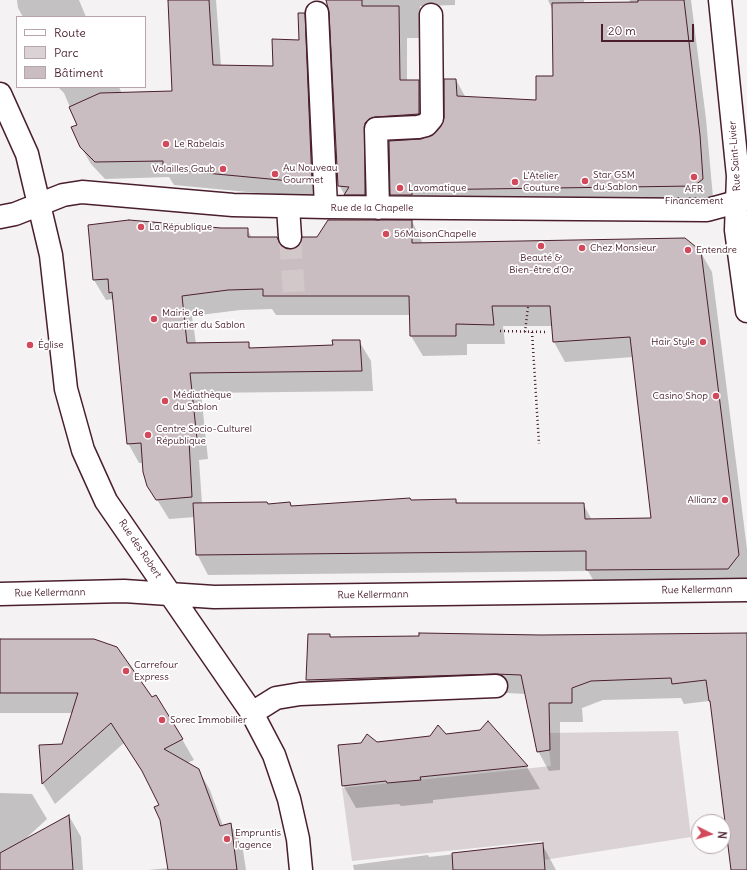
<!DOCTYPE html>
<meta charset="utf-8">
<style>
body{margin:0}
#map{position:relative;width:747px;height:870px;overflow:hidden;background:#f4f2f2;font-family:Delius,sans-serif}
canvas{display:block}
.legend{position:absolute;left:16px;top:16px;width:130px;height:72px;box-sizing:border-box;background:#fff;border:1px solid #b7a5aa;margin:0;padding:5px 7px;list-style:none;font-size:12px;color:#4a1f2b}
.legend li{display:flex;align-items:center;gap:8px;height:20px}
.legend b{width:20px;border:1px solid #b7a5aa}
.north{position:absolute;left:691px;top:814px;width:40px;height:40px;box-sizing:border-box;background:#fff;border:1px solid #b7a5aa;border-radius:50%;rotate:95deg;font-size:11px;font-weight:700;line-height:16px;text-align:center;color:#4a1f2b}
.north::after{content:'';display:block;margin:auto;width:14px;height:18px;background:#d1495b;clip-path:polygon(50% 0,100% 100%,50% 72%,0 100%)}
.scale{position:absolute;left:601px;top:24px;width:93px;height:18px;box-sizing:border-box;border:2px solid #4a1f2b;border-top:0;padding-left:5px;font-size:12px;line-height:14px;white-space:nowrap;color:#4a1f2b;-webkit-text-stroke:3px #fff;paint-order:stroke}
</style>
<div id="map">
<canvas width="747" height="870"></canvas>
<ul class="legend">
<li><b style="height:5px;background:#fff"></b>Route</li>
<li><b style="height:11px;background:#dbd2d5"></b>Parc</li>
<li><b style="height:11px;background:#cabdc1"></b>Bâtiment</li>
</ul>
<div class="north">N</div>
<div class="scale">20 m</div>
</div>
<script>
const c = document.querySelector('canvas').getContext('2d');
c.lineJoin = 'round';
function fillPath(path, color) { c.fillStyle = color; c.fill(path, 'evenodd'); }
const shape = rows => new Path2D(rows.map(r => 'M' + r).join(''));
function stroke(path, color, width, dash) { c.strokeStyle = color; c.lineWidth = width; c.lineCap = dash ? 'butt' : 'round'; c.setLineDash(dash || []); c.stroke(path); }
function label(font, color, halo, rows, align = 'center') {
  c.font = font + ' Delius,sans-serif'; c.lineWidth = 3.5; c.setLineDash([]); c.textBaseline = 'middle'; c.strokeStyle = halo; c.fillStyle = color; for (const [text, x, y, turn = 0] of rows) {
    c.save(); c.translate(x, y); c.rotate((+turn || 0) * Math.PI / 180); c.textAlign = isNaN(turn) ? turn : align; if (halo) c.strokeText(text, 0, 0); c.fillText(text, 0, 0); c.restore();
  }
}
fillPath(shape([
 [678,731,691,837,544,860,542,841,352,861,342,788,551,766,547,733]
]), '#dbd2d5');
fillPath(shape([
 [17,0,79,0,86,17,23,17,18,8],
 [169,0,216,0,221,66,274,67,300,41,304,14,314,31,321,199,174,185,169,177,105,179,91,164,81,147,78,126,64,93,58,87,119,87,122,94,173,92],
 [327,0,455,0,455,5,420,6,419,38,407,38,407,81,419,81,427,95,427,127,384,130,373,208,347,199,339,185,330,12],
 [548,0,584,0,584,4,629,3,630,0,691,0,706,119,713,198,705,204,402,213,391,195,421,140,436,134,442,127,456,80,466,98,537,101,554,77,553,11],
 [412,221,423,244,700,251,712,272,747,549,747,580,599,590,588,571,208,575,197,554,195,517,169,519,148,485,143,463,139,463,128,443,113,299,106,300,94,280,221,229,247,229,252,238,277,238,282,248,291,250,318,238],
 [272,309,276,315,410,315,411,336,423,356,467,355,467,344,505,344,503,326,552,326,554,342,565,362,633,357,652,518,592,520,583,504,458,504,456,500,292,507,290,503,268,505,202,504,199,460,208,459,201,393,373,391,371,361,359,341,334,346,251,349,248,343,196,344,192,316,240,310],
 [420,634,498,634,519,636,747,638,747,870,732,870,712,704,709,701,684,704,681,698,603,700,582,708,583,722,560,722,560,770,549,771,538,751,526,694,507,693,319,699,307,680,329,635,331,638,420,637],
 [0,640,182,739,194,760,187,763,198,769,210,790,223,826,230,824,242,844,246,870,148,870,169,868,160,806,144,774,124,743,55,804,43,784,40,746,63,745,72,713,0,713],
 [488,723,527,767,540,789,433,800,433,803,401,806,399,804,356,808,343,785,376,743,480,730],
 [0,793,32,794,47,819,22,842,69,816,81,837,83,870,0,870],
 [542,844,556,870,354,870,353,865,428,855,429,857]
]), '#0003');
const building = shape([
 [168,0,209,0,213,65,273,66,272,39,299,40,298,13,305,13,312,183,163,169,163,161,95,162,80,147,71,127,77,125,69,107,100,93,172,91,168,0],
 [326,0,362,0,362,6,399,6,400,80,419,80,419,114,375,117,369,119,365,123,365,195,344,195,349,187,338,186,329,12,326,0],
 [638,0,684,0,700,135,703,179,694,186,412,190,412,195,390,195,389,141,421,139,435,133,441,126,444,118,444,79,456,79,457,96,536,100,536,76,553,76,552,3,638,2,638,0],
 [129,220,221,228,248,228,248,237,277,237,280,244,285,248,290,249,297,247,302,237,317,237,328,220,412,220,412,243,685,238,701,251,739,555,728,569,586,570,586,551,196,555,193,503,267,502,268,504,290,502,291,506,410,498,411,500,456,499,456,503,584,503,585,519,651,518,630,337,553,342,550,306,492,306,494,325,456,324,456,336,410,336,409,296,263,296,263,289,228,290,182,296,187,343,249,342,249,348,333,345,332,340,360,340,362,371,190,373,197,439,189,440,192,497,156,500,147,486,143,472,141,443,127,444,112,292,109,293,108,279,93,280,88,225,129,220],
 [419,633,541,635,747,633,747,870,731,870,710,701,709,701,706,680,672,684,671,678,591,681,572,688,572,703,549,703,550,750,537,752,521,675,495,674,306,680,308,634,330,634,330,637,419,636,419,633],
 [0,639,94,639,117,647,152,697,156,695,183,739,164,749,199,769,220,826,231,823,237,870,168,870,160,820,154,807,159,805,142,771,111,723,42,784,39,745,62,744,78,693,0,693,0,639],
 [488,721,528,766,420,777,421,780,387,783,386,781,342,786,338,745,361,743,367,734,377,742,430,736,438,725,446,734,480,730,488,721],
 [69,815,73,870,0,870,0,853,69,815],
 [543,843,545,870,453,870,452,853,543,843]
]);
fillPath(building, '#cabdc1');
stroke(building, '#4a1f2b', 1);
stroke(shape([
 [290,237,294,296]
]), '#d2c8ca', 22, [22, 11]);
const minor = shape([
 [720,0,738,176,736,230,747,311],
 [317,13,326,207],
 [0,94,27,154,51,255,66,389,83,450,106,501,252,713,274,755,289,799,298,839,301,870],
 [288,207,290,237],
 [378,208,376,129,418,127,426,125,432,118,431,15],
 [0,217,15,214,63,195,82,192,233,205,326,207,707,210,747,199],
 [0,594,124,591,214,597,747,590],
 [252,713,276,698,300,694,496,686]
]);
stroke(minor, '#4a1f2b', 25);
stroke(shape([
 [500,331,546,332],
 [525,332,528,307],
 [532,332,539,444]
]), '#4a1f2b', 2.5, [1, 3]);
stroke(minor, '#fff', 22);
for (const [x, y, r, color] of [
 [166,144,4,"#d1495b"],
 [223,169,4,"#d1495b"],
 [275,174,4,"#d1495b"],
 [694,177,4,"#d1495b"],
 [585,181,4,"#d1495b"],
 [515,182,4,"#d1495b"],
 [400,188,4,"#d1495b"],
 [141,227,4,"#d1495b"],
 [386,234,4,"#d1495b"],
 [541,246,4,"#d1495b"],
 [582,248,4,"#d1495b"],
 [688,250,4,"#d1495b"],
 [154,319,4,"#d1495b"],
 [703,342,4,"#d1495b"],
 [30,345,4,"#d1495b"],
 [716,396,4,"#d1495b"],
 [165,401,4,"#d1495b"],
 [148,435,4,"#d1495b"],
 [725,500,4,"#d1495b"],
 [126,671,4,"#d1495b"],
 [162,720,4,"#d1495b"],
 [227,839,4,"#d1495b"]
]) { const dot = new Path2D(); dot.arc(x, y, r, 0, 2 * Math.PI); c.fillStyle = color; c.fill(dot); stroke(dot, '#fff', 1.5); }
label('10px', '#4a1f2b', '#fff', [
 ["Le Rabelais",174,144],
 ["Au Nouveau",283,168],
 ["Gourmet",283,180],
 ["Volailles Gaub",215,169,"right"],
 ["Star GSM",593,175],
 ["du Sablon",593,187],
 ["L'Atelier",523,176],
 ["Couture",523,188],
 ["Lavomatique",408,188],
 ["AFR",694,189,"center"],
 ["Financement",694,201,"center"],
 ["La République",149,227],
 ["56MaisonChapelle",394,234],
 ["Chez Monsieur",590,248],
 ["Entendre",696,250],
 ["Beauté &",541,258,"center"],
 ["Bien-être d'Or",541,270,"center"],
 ["Mairie de",162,313],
 ["quartier du Sablon",162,325],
 ["Hair Style",695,342,"right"],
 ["Église",38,345],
 ["Médiathèque",173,395],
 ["du Sablon",173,407],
 ["Casino Shop",708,396,"right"],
 ["Centre Socio-Culturel",156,429],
 ["République",156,441],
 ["Allianz",717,500,"right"],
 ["Carrefour",134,665],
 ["Express",134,677],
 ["Sorec Immobilier",170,720],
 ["Empruntis",235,833],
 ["l'agence",235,845]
], 'left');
label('10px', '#4a1f2b', '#fff', [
 ["Rue Saint-Livier",735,156,-94],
 ["Rue de la Chapelle",372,208],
 ["Rue des Robert",140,549,56],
 ["Rue Kellermann",697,590,-1],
 ["Rue Kellermann",50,593,-1],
 ["Rue Kellermann",373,595,-1]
]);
</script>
